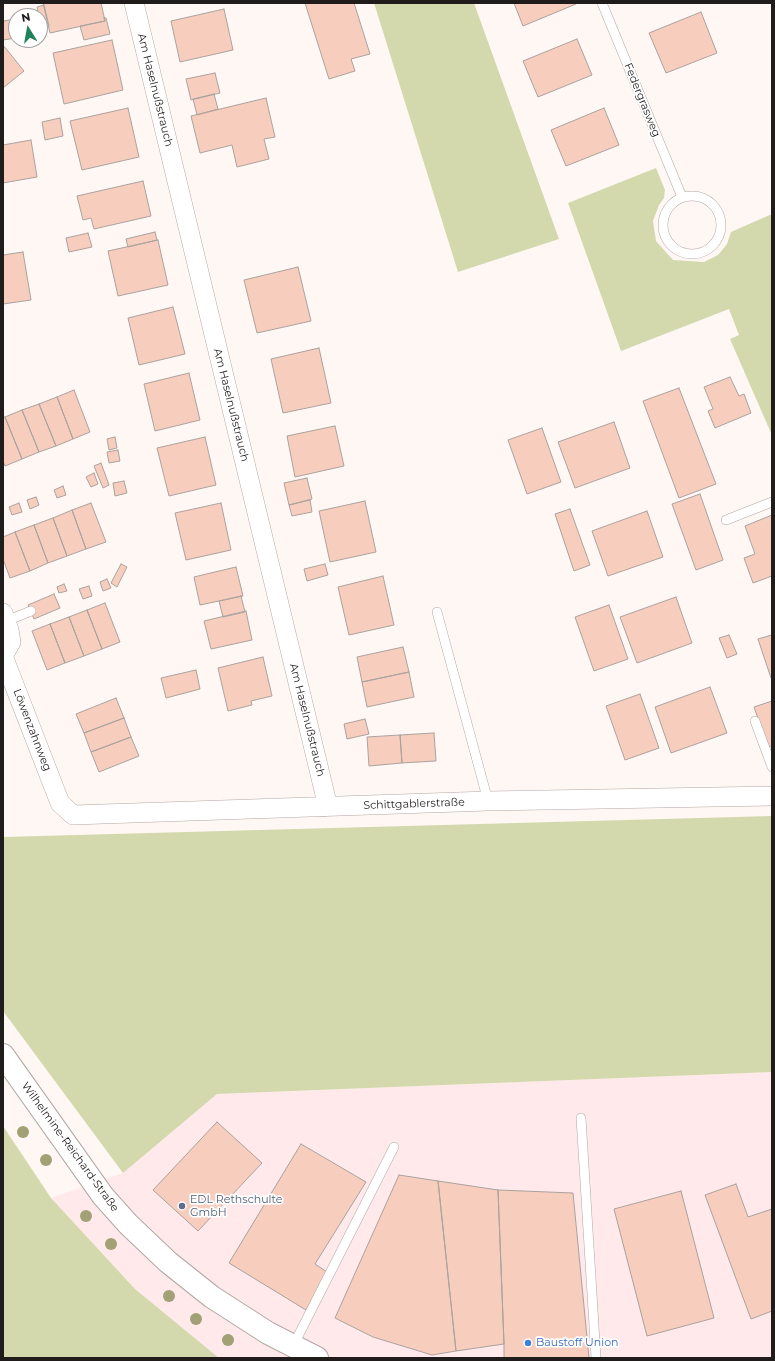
<!DOCTYPE html>
<meta charset="utf-8">
<style>
body{margin:0}
#map{position:relative;width:775px;height:1361px;overflow:hidden;background:#fff7f4;font-family:Montserrat,sans-serif}
canvas{display:block}
.frame{position:absolute;inset:0;border:4px solid #1f1c1b;pointer-events:none}
.north{position:absolute;left:8px;top:8px;width:40px;height:40px;box-sizing:border-box;background:#fff;border:1px solid #a5a4a4;border-radius:50%;rotate:349deg;font-size:11px;font-weight:700;line-height:16px;text-align:center;color:#1f1c1b}
.north::after{content:'';display:block;margin:auto;width:14px;height:18px;background:#20815a;clip-path:polygon(50% 0,100% 100%,50% 72%,0 100%)}
</style>
<div id="map">
<canvas width="775" height="1361"></canvas>
<div class="frame"></div>
<div class="north">N</div>
</div>
<script>
const c = document.querySelector('canvas').getContext('2d');
c.lineJoin = 'round';
function fillPath(path, color) { c.fillStyle = color; c.fill(path, 'evenodd'); }
const shape = rows => new Path2D(rows.map(r => 'M' + r).join(''));
function stroke(path, color, width, dash) { c.strokeStyle = color; c.lineWidth = width; c.lineCap = dash ? 'butt' : 'round'; c.setLineDash(dash || []); c.stroke(path); }
function label(font, color, halo, rows, align = 'center') {
  c.font = font + ' Montserrat,sans-serif'; c.lineWidth = 3.5; c.setLineDash([]); c.textBaseline = 'middle'; c.strokeStyle = halo; c.fillStyle = color; for (const [text, x, y, turn = 0] of rows) {
    c.save(); c.translate(x, y); c.rotate((+turn || 0) * Math.PI / 180); c.textAlign = isNaN(turn) ? turn : align; if (halo) c.strokeText(text, 0, 0); c.fillText(text, 0, 0); c.restore();
  }
}
fillPath(shape([
 [772,1072,772,1358,219,1358,135,1289,51,1198,123,1173,217,1094]
]), '#ffe9ea');
fillPath(shape([
 [374,3,474,3,559,239,458,272],
 [656,168,665,190,664,198,659,205,653,221,656,241,673,260,704,262,718,255,727,244,731,232,772,214,771,433,730,339,739,335,729,309,621,351,568,203],
 [772,816,772,1072,217,1094,123,1173,3,1011,3,837],
 [3,1126,51,1198,135,1289,219,1358,3,1358]
]), '#d3d9ad');
const building = shape([
 [43,3,101,3,105,21,50,33,43,3],
 [305,3,354,3,370,54,351,59,355,71,329,79,305,3],
 [514,3,576,3,576,4,523,26,514,3],
 [44,5,49,26,42,28,40,16,39,16,37,7,44,5],
 [224,9,233,50,180,62,171,21,224,9],
 [701,12,717,53,666,73,649,33,701,12],
 [104,18,106,18,110,34,84,40,80,26,105,21,104,18],
 [16,19,16,38,3,40,3,21,16,19],
 [577,39,592,75,538,97,523,61,577,39],
 [112,40,123,90,64,104,53,53,112,40],
 [3,45,24,71,3,88,3,45],
 [215,73,220,93,191,100,186,79,215,73],
 [214,94,218,109,197,115,193,99,214,94],
 [266,98,275,137,264,139,269,159,237,167,232,145,200,153,191,116,266,98],
 [128,108,139,157,82,170,70,121,128,108],
 [604,108,619,145,566,166,551,130,604,108],
 [60,118,63,136,45,140,42,122,60,118],
 [31,140,37,177,3,183,3,145,31,140],
 [143,181,151,216,94,229,91,218,83,220,77,196,143,181],
 [155,232,157,240,128,247,126,239,155,232],
 [88,233,92,247,69,252,66,238,88,233],
 [158,240,168,285,118,296,108,251,158,240],
 [23,252,31,300,3,304,3,255,23,252],
 [298,267,311,321,257,333,244,280,298,267],
 [173,307,185,354,139,365,128,318,173,307],
 [319,348,331,403,283,413,271,359,319,348],
 [189,373,200,420,155,431,144,384,189,373],
 [730,377,739,396,744,394,751,413,715,428,708,411,713,409,704,387,730,377],
 [679,388,716,484,679,498,643,401,679,388],
 [74,390,90,432,73,439,57,397,74,390],
 [57,397,73,439,56,446,39,404,57,397],
 [39,404,56,446,39,452,22,410,39,404],
 [22,410,39,452,22,459,5,417,22,410],
 [5,417,22,459,5,466,3,461,3,418,5,417],
 [614,422,630,468,575,488,558,442,614,422],
 [335,426,344,466,295,477,287,436,335,426],
 [542,428,561,482,527,494,508,440,542,428],
 [115,437,117,448,109,450,107,439,115,437],
 [205,437,216,485,169,496,157,448,205,437],
 [118,450,120,461,109,463,107,452,118,450],
 [101,463,109,485,103,488,94,466,101,463],
 [94,473,98,484,91,487,86,477,94,473],
 [307,478,312,499,289,505,284,483,307,478],
 [124,481,127,493,115,496,113,483,124,481],
 [63,486,66,495,57,498,54,490,63,486],
 [700,494,723,560,696,570,672,504,700,494],
 [36,497,39,505,30,509,27,500,36,497],
 [310,500,312,512,292,516,289,505,310,500],
 [365,501,376,552,330,562,319,511,365,501],
 [19,503,22,512,12,515,9,507,19,503],
 [91,503,106,542,86,549,72,510,91,503],
 [221,503,231,550,186,560,175,513,221,503],
 [570,509,590,565,574,571,555,514,570,509],
 [72,510,86,549,67,556,53,518,72,510],
 [647,511,663,557,608,576,592,531,647,511],
 [772,515,772,576,753,583,744,558,755,554,745,526,772,515],
 [53,518,67,556,48,563,34,525,53,518],
 [34,525,48,563,30,571,15,532,34,525],
 [15,532,30,571,10,578,3,559,3,537,15,532],
 [121,564,127,567,117,587,111,583,121,564],
 [325,564,328,575,307,581,304,569,325,564],
 [236,567,243,596,200,605,194,577,236,567],
 [383,576,394,625,349,635,338,587,383,576],
 [107,579,111,588,103,591,100,582,107,579],
 [64,584,67,591,59,593,57,587,64,584],
 [89,586,92,596,83,599,79,589,89,586],
 [54,594,60,608,34,619,28,605,54,594],
 [241,596,245,612,223,617,219,601,241,596],
 [676,597,692,643,637,663,620,617,676,597],
 [105,603,120,642,102,649,87,610,105,603],
 [609,605,628,659,594,671,575,617,609,605],
 [87,610,102,649,84,656,69,617,87,610],
 [246,611,252,640,211,649,204,621,246,611],
 [69,617,84,656,65,663,50,624,69,617],
 [50,624,65,663,47,670,32,631,50,624],
 [729,635,737,654,727,658,719,638,729,635],
 [772,635,772,677,771,678,758,639,772,635],
 [403,647,409,672,362,682,357,657,403,647],
 [263,657,272,696,251,701,252,705,228,711,218,668,263,657],
 [196,670,200,689,166,698,161,678,196,670],
 [409,672,414,697,367,707,362,682,409,672],
 [710,687,727,733,671,753,655,707,710,687],
 [640,694,659,748,625,760,606,706,640,694],
 [116,698,124,718,84,733,76,714,116,698],
 [772,701,772,746,768,747,754,707,772,701],
 [124,718,131,737,91,752,84,733,124,718],
 [365,719,369,734,347,739,344,724,365,719],
 [434,733,436,761,402,763,400,735,434,733],
 [400,735,402,763,369,766,367,737,400,735],
 [131,737,139,756,99,772,91,752,131,737],
 [217,1122,262,1163,198,1231,153,1190,217,1122],
 [301,1144,366,1182,315,1264,327,1272,306,1310,229,1263,301,1144],
 [399,1175,438,1181,456,1351,432,1355,373,1337,335,1318,399,1175],
 [438,1181,498,1190,504,1344,456,1351,438,1181],
 [736,1184,748,1217,772,1209,772,1311,751,1319,705,1195,736,1184],
 [498,1190,573,1193,589,1358,504,1358,504,1344,498,1190],
 [681,1191,714,1318,647,1336,614,1209,681,1191]
]);
fillPath(building, '#f7cdbd');
stroke(building, '#aba29e', 1);
const service = shape([
 [602,3,682,197],
 '663 225a29 29 0 1 1 58 0a29 29 0 1 1-58 0Z',
 [726,520,772,502],
 [437,612,488,801],
 [6,621,31,611],
 [755,721,772,767],
 [581,1118,596,1358],
 [293,1346,394,1147]
]);
const minor = shape([
 [134,3,328,807],
 [3,613,9,630,11,642,3,656,60,803,73,815,488,801,772,796]
]);
const tertiary = shape([
 [3,1055,103,1196,128,1224,168,1262,212,1297,268,1333,317,1358]
]);
stroke(service, '#b2a8a5', 10);
stroke(minor, '#b2a8a5', 20);
stroke(tertiary, '#b2a8a5', 24);
stroke(service, '#fff', 9);
stroke(minor, '#fff', 19);
stroke(tertiary, '#fff', 22);
c.fillStyle = '#a1a175';
for (const [x, y] of [
 [23,1132],
 [46,1160],
 [86,1216],
 [111,1244],
 [169,1296],
 [196,1319],
 [228,1340]
]) { c.beginPath(); c.arc(x, y, 6, 0, 2 * Math.PI); c.fill(); }
for (const [x, y, r, color] of [
 [182,1206,4,"#5c6f8a"],
 [528,1343,4,"#3f7fe0"]
]) { const dot = new Path2D(); dot.arc(x, y, r, 0, 2 * Math.PI); c.fillStyle = color; c.fill(dot); stroke(dot, '#fff', 1.5); }
label('11px', '#1f1c1b', '#fff', [
 ["Am Haselnußstrauch",155,90,76],
 ["Federgrasweg",642,100,68],
 ["Am Haselnußstrauch",231,405,76],
 ["Am Haselnußstrauch",307,720,76],
 ["Löwenzahnweg",32,730,69],
 ["Schittgablerstraße",414,804,-2],
 ["Wilhelmine-Reichard-Straße",70,1147,54]
]);
label('11px', '#4e5e75', '#fff', [
 ["EDL Rethschulte",190,1200],
 ["GmbH",190,1213]
], 'left');
label('11px', '#366cbe', '#fff', [
 ["Baustoff Union",536,1343]
], 'left');
</script>
